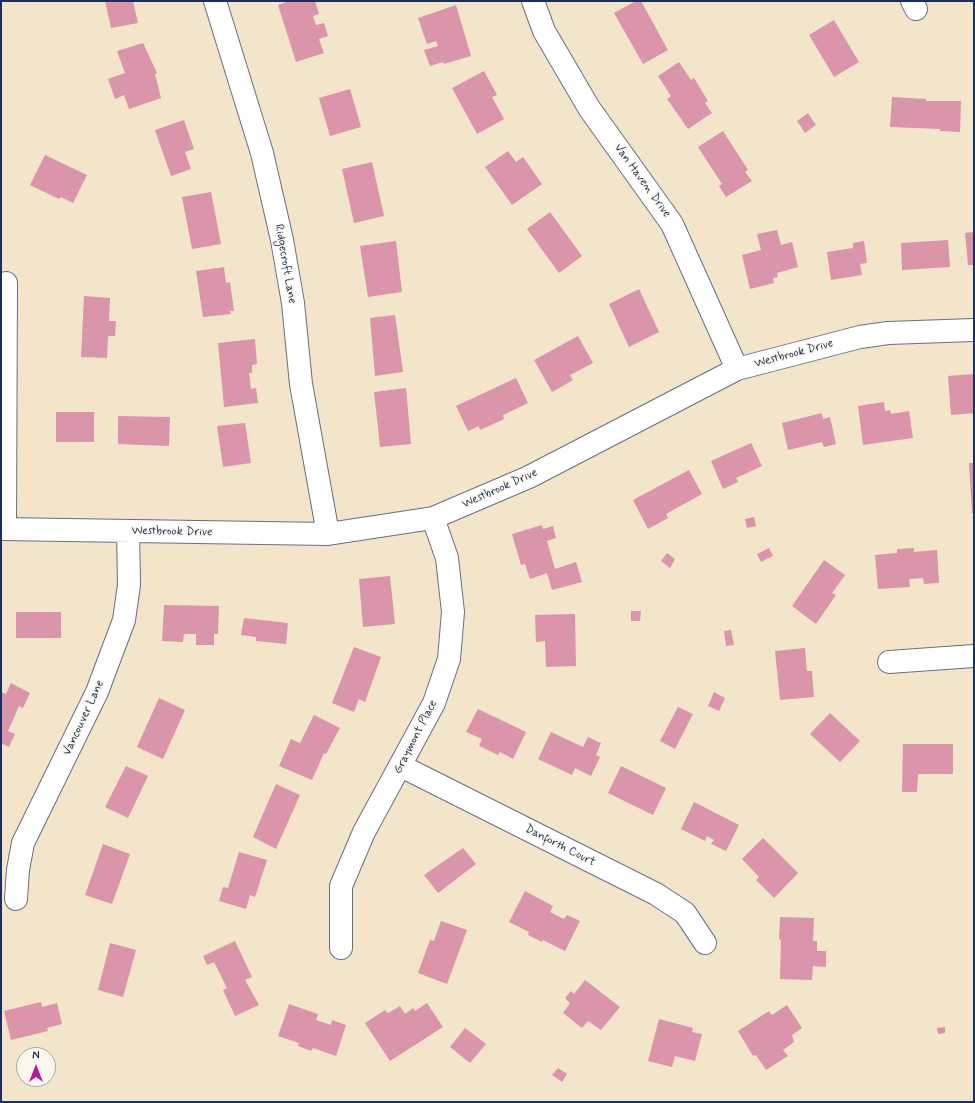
<!DOCTYPE html>
<style>
body{margin:0}
#map{position:relative;width:975px;height:1103px;overflow:hidden;background:#f2e5ca;font-family:Mynerve,sans-serif}
canvas{display:block}
.frame{position:absolute;inset:0;border:2px solid #1b2f5e;pointer-events:none}
.north{position:absolute;left:16px;top:1047px;width:40px;height:40px;box-sizing:border-box;background:#fbf7ec;border:1px solid #a1a7b3;border-radius:50%;rotate:0deg;font-size:11px;font-weight:700;line-height:16px;text-align:center;color:#1b2f5e}
.north::after{content:'';display:block;margin:auto;width:14px;height:18px;background:#b5179e;clip-path:polygon(50% 0,100% 100%,50% 72%,0 100%)}
</style>
<div id="map">
<canvas width="975" height="1103"></canvas>
<div class="frame"></div>
<div class="north">N</div>
</div>
<script>
const c = document.querySelector('canvas').getContext('2d');
c.lineJoin = 'round';
function fillPath(path, color) { c.fillStyle = color; c.fill(path, 'evenodd'); }
const shape = rows => new Path2D(rows.map(r => 'M' + r).join(''));
function stroke(path, color, width, dash) { c.strokeStyle = color; c.lineWidth = width; c.lineCap = dash ? 'butt' : 'round'; c.setLineDash(dash || []); c.stroke(path); }
function label(font, color, halo, rows, align = 'center') {
  c.font = font + ' Mynerve,sans-serif'; c.lineWidth = 3; c.setLineDash([]); c.textBaseline = 'middle'; c.strokeStyle = halo; c.fillStyle = color; for (const [text, x, y, turn = 0] of rows) {
    c.save(); c.translate(x, y); c.rotate((+turn || 0) * Math.PI / 180); c.textAlign = isNaN(turn) ? turn : align; if (halo) c.strokeText(text, 0, 0); c.fillText(text, 0, 0); c.restore();
  }
}
fillPath(shape([
 [105,1,133,1,138,23,111,28],
 [290,1,315,1,319,14,313,16,316,25,324,23,328,36,319,39,324,53,296,62,278,5],
 [636,1,641,1,668,50,643,64,614,13],
 [456,5,471,56,444,64,443,62,430,66,424,50,438,46,436,41,427,44,418,18],
 [834,20,859,62,834,77,809,35],
 [143,43,157,73,155,74,161,98,129,109,124,95,115,99,108,79,125,73,117,51],
 [679,62,691,80,694,78,708,101,705,103,712,113,688,129,667,99,671,96,658,76],
 [484,71,497,95,492,97,504,119,477,134,452,88],
 [350,89,361,127,330,136,319,98],
 [892,97,926,99,926,101,961,101,960,132,940,131,940,129,890,127],
 [808,113,816,125,805,133,797,121],
 [184,120,194,149,185,152,191,169,171,176,155,130],
 [723,131,748,170,745,172,752,181,726,197,719,186,722,184,698,147],
 [508,151,516,162,523,157,542,184,512,205,485,167],
 [45,155,87,175,73,203,61,197,59,199,30,185],
 [372,162,384,216,354,223,342,169],
 [211,192,221,244,192,249,182,197],
 [550,212,582,256,559,273,527,229],
 [777,230,781,245,792,242,798,267,777,273,778,277,773,278,774,283,750,289,742,255,761,250,757,234],
 [974,232,974,265,968,265,965,233],
 [948,240,950,267,902,270,901,243],
 [396,241,402,292,368,297,360,246],
 [864,241,867,263,860,264,862,275,831,280,827,252,853,248,853,243],
 [224,267,226,283,230,282,234,311,230,311,231,314,203,317,196,271],
 [639,289,659,332,629,347,609,304],
 [84,296,110,298,109,321,116,321,115,336,108,336,107,358,81,357],
 [395,315,403,372,375,376,370,318],
 [578,336,593,363,570,375,573,380,552,392,534,360],
 [255,339,257,364,252,365,252,373,249,373,251,389,256,388,258,403,224,407,218,343],
 [974,374,974,413,951,415,948,376],
 [516,378,528,403,503,415,504,419,489,426,480,430,479,426,468,431,456,406],
 [406,388,411,444,380,447,374,392],
 [884,402,885,411,890,410,891,414,909,411,913,438,863,445,858,406],
 [56,412,94,412,94,442,56,442],
 [822,413,823,419,830,417,836,444,824,447,822,442,788,450,782,423],
 [118,416,170,417,169,446,118,444],
 [245,423,251,463,223,467,217,426],
 [751,443,762,466,736,478,738,482,723,489,711,461],
 [969,463,974,463,974,513,972,513],
 [689,470,702,494,666,514,668,518,648,529,633,500],
 [754,517,756,526,747,528,745,519],
 [542,525,543,529,553,526,556,538,547,541,555,569,576,562,582,582,552,590,547,573,530,579,525,564,521,565,512,534],
 [769,548,773,556,761,562,757,554],
 [914,548,914,552,937,550,939,583,924,584,923,578,909,579,910,587,878,589,875,555,897,553,897,549],
 [667,553,675,559,670,568,661,561],
 [824,560,845,575,832,593,836,595,816,624,792,606],
 [390,576,395,624,363,627,359,579],
 [164,605,219,606,218,634,214,634,214,645,196,645,196,634,184,634,183,642,162,641],
 [631,611,641,611,640,621,631,621],
 [16,612,61,612,61,638,16,638],
 [575,614,576,666,546,667,545,641,536,642,535,615],
 [244,618,288,623,286,644,256,641,256,637,241,635],
 [731,630,734,645,726,646,724,631],
 [354,647,381,657,365,702,359,699,354,712,332,703],
 [805,648,807,671,812,671,814,697,780,700,775,651],
 [11,683,30,693,23,708,19,706,8,731,15,734,9,747,1,743,1,692,6,694],
 [714,692,725,698,719,711,708,706],
 [159,698,185,710,163,759,137,747],
 [678,707,693,714,675,749,660,741],
 [478,709,526,732,513,759,500,752,498,755,479,746,482,739,466,732],
 [830,713,860,741,840,762,810,734],
 [314,715,340,728,326,754,324,753,312,780,279,766,291,739,300,743],
 [551,732,583,747,588,737,601,743,596,755,600,757,591,776,575,768,572,775,538,759],
 [903,744,953,744,953,774,918,774,917,792,902,792],
 [126,766,148,776,128,818,105,807],
 [621,766,666,788,653,815,608,793],
 [276,784,300,795,276,849,253,837],
 [694,802,739,825,726,851,711,844,714,840,707,836,705,841,681,829],
 [763,838,798,873,774,898,756,880,759,877,742,859],
 [103,844,130,854,112,904,85,895],
 [463,848,476,864,438,893,424,875],
 [239,852,267,860,255,897,250,895,246,909,219,901,223,887,228,888],
 [525,891,553,906,550,912,564,919,567,915,580,921,565,951,543,940,542,942,528,935,529,932,509,922],
 [780,917,814,918,813,941,817,941,817,951,826,951,826,967,813,966,812,980,780,979,781,940,779,939],
 [441,921,467,930,447,984,418,973,430,940,434,941],
 [235,941,252,977,245,980,259,1005,235,1016,223,990,227,988,214,962,207,965,203,956],
 [110,943,136,950,123,997,98,990],
 [585,980,620,1007,601,1030,588,1021,582,1028,563,1013,570,1003,565,998,571,991,574,994],
 [41,1002,42,1007,57,1003,62,1024,47,1028,48,1031,11,1040,4,1011],
 [427,1003,443,1027,390,1061,365,1023,385,1010,388,1013,400,1006,405,1014,413,1008,415,1011],
 [289,1004,318,1014,316,1020,331,1025,332,1020,346,1025,336,1056,313,1048,311,1051,298,1046,299,1043,278,1036],
 [787,1005,802,1028,792,1035,794,1042,783,1050,788,1056,766,1070,756,1055,753,1056,738,1031,769,1011,772,1015],
 [659,1019,693,1028,692,1032,702,1034,695,1061,675,1056,672,1067,648,1061],
 [945,1027,945,1033,938,1034,937,1028],
 [465,1028,486,1044,470,1063,450,1047],
 [558,1068,567,1074,562,1082,552,1075]
]), '#da95aa');
const street = shape([
 [215,1,262,153,282,240,293,303,301,384,328,534],
 [533,1,544,31,589,108,672,224,737,369],
 [912,1,916,9],
 [1,529,328,534,433,518,529,477,737,369,860,337,888,333,974,330],
 [5,529,6,283],
 [889,662,974,656],
 [401,766,656,894,685,913,705,943],
 [16,899,18,870,23,843,97,692,124,620,129,585,128,531],
 [341,948,341,886,364,832,434,703,449,659,453,612,447,558,433,518]
]);
stroke(street, '#666f84', 24);
stroke(street, '#fff', 22);
label('12px', '#1b2f5e', '#fbf7ec', [
 ["Van Haven Drive",642,181,54],
 ["Ridgecroft Lane",285,264,80],
 ["Westbrook Drive",794,354,-15],
 ["Westbrook Drive",500,489,-24],
 ["Westbrook Drive",172,532,1],
 ["Vancouver Lane",84,718,-65],
 ["Graymont Place",416,737,-63],
 ["Danforth Court",560,846,27]
]);
</script>
